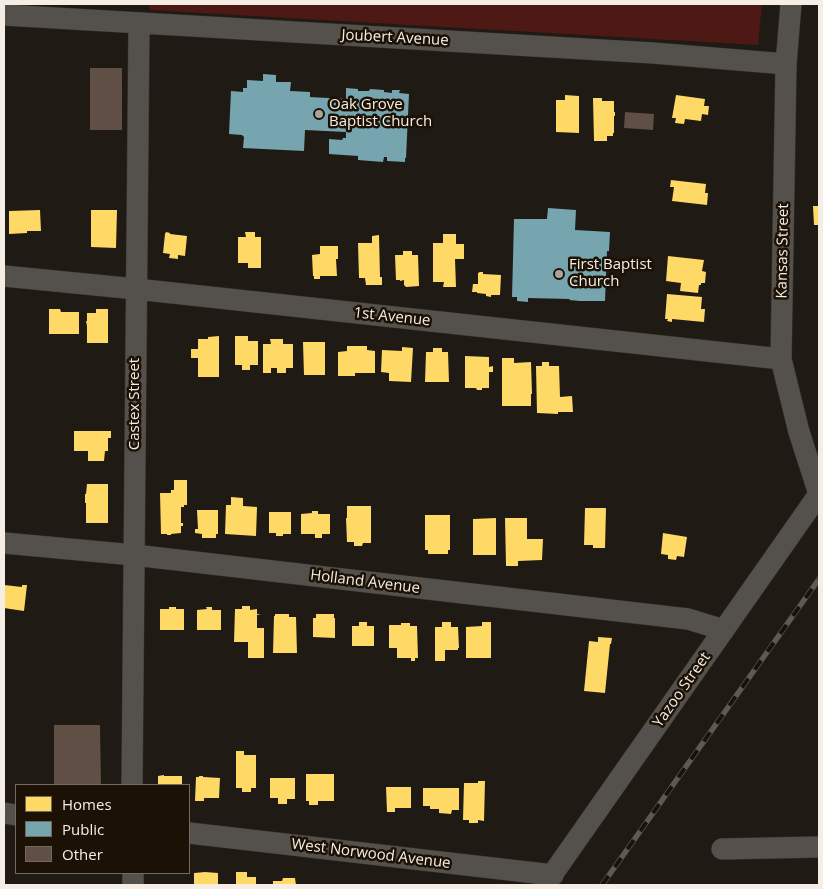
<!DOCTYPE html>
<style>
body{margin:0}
#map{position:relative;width:823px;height:889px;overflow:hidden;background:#1f1a13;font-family:"Open Sans",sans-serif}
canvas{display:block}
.frame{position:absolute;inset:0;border:5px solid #f6eee5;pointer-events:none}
.legend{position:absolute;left:15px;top:784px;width:175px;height:90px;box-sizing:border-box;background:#1c1105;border:1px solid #73695f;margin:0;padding:6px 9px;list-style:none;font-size:15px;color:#f6eee5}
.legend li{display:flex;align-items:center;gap:10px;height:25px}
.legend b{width:25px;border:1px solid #73695f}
</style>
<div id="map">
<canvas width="823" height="889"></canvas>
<div class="frame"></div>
<ul class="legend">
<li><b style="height:14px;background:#ffd966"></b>Homes</li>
<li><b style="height:14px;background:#76a5af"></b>Public</li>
<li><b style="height:14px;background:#604f44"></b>Other</li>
</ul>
</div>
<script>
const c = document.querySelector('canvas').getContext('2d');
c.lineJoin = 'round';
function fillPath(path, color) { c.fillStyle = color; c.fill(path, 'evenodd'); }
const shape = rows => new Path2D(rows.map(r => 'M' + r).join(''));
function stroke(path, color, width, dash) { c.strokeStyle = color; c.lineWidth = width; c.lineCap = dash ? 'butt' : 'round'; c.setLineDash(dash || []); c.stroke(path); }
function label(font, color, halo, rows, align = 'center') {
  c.font = font + ' "Open Sans",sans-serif'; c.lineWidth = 5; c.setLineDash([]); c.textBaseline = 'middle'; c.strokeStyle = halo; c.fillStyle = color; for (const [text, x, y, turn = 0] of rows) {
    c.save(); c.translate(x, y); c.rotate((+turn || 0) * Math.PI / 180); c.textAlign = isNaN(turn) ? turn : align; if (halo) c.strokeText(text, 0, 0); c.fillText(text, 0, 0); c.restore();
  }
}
fillPath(shape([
 [149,4,762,4,758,45,150,10]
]), '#4e1915');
fillPath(shape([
 [565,95,579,96,579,133,556,132,556,100,565,100],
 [676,95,705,99,704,106,709,106,708,115,702,114,701,121,685,119,684,124,675,123,676,118,672,118],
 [593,98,602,98,602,101,614,101,614,112,615,112,615,116,614,116,614,133,613,133,613,136,607,136,607,141,594,141],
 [671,180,706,184,705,193,708,193,707,205,672,201,674,187,670,187],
 [813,206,819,206,819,225,814,225],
 [40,210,41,231,27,231,27,233,9,234,9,211],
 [91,210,117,210,116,248,91,247],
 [166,232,170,233,170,234,187,236,185,256,178,255,178,259,169,258,170,254,163,253,165,234],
 [245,232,255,232,255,237,261,237,261,268,248,268,248,263,238,263,238,237,246,237],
 [443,234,456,234,456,244,464,244,464,259,455,259,456,287,443,287,444,282,433,282,433,243,443,243],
 [379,235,380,277,382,277,382,285,366,285,365,278,359,278,358,243,372,243,372,236],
 [320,246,338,246,338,259,336,259,337,276,320,276,320,279,314,279,314,276,313,276,312,255,320,254],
 [403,251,412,251,412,255,418,255,419,286,406,287,404,285,404,280,400,281,400,280,396,280,395,255,403,255],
 [668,256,704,260,702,271,706,272,705,283,701,283,701,285,699,285,698,293,680,291,681,283,666,281],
 [480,272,483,272,483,274,501,275,500,295,491,295,491,297,486,296,486,294,477,293,477,292,472,292,473,284,478,284,478,273],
 [667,294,702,297,701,309,705,309,704,322,672,319,672,322,667,321,668,319,665,319],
 [49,309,60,309,61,312,79,312,79,334,49,334],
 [96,309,108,309,108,343,87,343,87,326,86,321,87,321,87,313,96,313],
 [219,336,219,377,198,377,198,358,191,358,191,349,198,349,198,339,208,339,208,337],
 [235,336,248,336,248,341,258,341,258,365,250,365,250,370,242,370,242,365,235,365],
 [270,339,283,339,283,344,293,344,293,368,286,368,286,373,277,373,277,368,271,368,271,373,263,373,263,344,271,344],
 [303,342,325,342,325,375,304,375],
 [347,346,367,346,367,350,375,351,375,373,355,373,355,376,338,376,338,352,347,351],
 [402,347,413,348,411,382,389,381,389,373,381,372,382,350,402,351],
 [433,348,442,348,442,352,448,352,449,382,425,382,426,352,433,352],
 [465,356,489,357,489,367,493,366,493,372,489,372,489,388,482,388,482,390,477,390,476,388,465,388],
 [502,358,514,358,514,363,531,362,532,394,531,394,531,406,502,406],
 [542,362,549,362,549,366,559,366,560,397,572,396,573,412,558,412,558,414,537,413,536,366,542,366],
 [74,431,111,431,111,438,108,438,108,451,105,451,104,461,88,461,88,451,74,451],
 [174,480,187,480,187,505,184,505,184,507,181,507,181,523,183,523,183,526,181,526,181,533,171,534,171,535,167,535,167,534,161,534,160,493,171,493,171,490,174,490],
 [87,484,108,484,108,523,86,523,86,503,85,503,85,494,86,494],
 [231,497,243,498,243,506,257,507,256,536,225,534,226,505,231,505],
 [347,506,371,506,371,543,363,543,362,546,354,546,354,542,347,542,346,518,347,518],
 [585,508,606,508,605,548,593,548,593,545,584,545],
 [197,510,218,510,218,534,216,534,216,538,202,538,202,534,195,533,195,529,198,529],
 [312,511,318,511,318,514,330,514,330,534,322,534,322,538,315,538,315,534,301,534,301,514,312,513],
 [269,512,291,512,291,534,283,534,283,536,276,536,276,533,269,533],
 [425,515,450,515,450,550,448,550,448,554,428,554,428,550,425,550],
 [496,518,496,555,473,555,473,519],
 [505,518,527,518,527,539,543,539,542,560,518,561,518,566,506,566],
 [663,533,687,537,684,557,677,556,676,560,668,559,668,555,661,554],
 [4,585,22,587,22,585,27,585,24,611,4,608],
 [242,606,250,606,250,610,257,609,257,614,261,615,257,615,257,628,264,628,264,658,248,658,248,642,234,642,235,609,242,609],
 [169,607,176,607,176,609,184,609,184,630,160,630,160,609,169,609],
 [206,607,212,607,212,610,221,610,221,630,197,630,197,610,207,609],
 [275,614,289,614,289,617,296,617,297,653,273,653,274,616,275,616],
 [316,614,334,614,334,618,335,618,335,638,313,637,313,618,316,618],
 [359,622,367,622,367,626,374,626,374,646,352,646,352,626,359,626],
 [442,622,451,622,451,627,458,627,459,648,458,648,458,650,445,650,445,661,435,661,435,627,442,627],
 [482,622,491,622,491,658,466,658,466,627,482,626],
 [401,623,410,623,410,626,417,626,418,658,415,658,415,661,411,661,411,658,397,658,397,648,389,648,389,625,401,625],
 [598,637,612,638,611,644,610,644,605,693,584,691,589,641,598,642],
 [236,751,244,751,244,755,256,755,256,788,251,788,251,792,242,792,242,788,236,788],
 [306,774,334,774,334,801,318,801,318,805,309,805,309,801,306,801],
 [164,775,164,776,182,776,182,785,158,785,158,776],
 [199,776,203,776,203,777,220,778,219,798,204,798,204,801,195,801,196,777,199,777],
 [270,778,295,778,295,799,287,799,287,804,278,804,278,798,270,798],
 [478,781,485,781,484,821,478,820,478,823,469,823,469,820,463,820,464,783,478,783],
 [386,787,411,787,411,808,395,808,395,812,387,812],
 [423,788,459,788,459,810,452,810,451,814,439,813,439,809,430,809,430,806,423,806],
 [205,872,218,873,218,885,194,885,194,873],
 [236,872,247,872,247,877,256,877,256,885,236,885],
 [283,878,295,878,296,885,273,885,273,881,282,881]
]), '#ffd966');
fillPath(shape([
 [263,74,276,75,276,82,291,82,290,91,310,92,310,97,346,99,346,88,358,89,358,91,369,91,370,89,384,90,384,92,392,93,392,90,400,90,399,93,409,94,406,158,405,158,405,162,387,161,387,157,384,157,383,162,358,160,358,156,329,154,329,139,342,140,343,138,346,138,346,132,305,130,304,151,243,148,244,137,242,135,229,134,231,91,243,92,243,88,247,88,247,80,263,81],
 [548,208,576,210,575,230,610,232,609,251,607,251,605,301,580,301,569,300,570,299,528,298,528,302,517,301,517,297,512,297,514,219,547,219]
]), '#76a5af');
fillPath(shape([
 [90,68,122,68,122,130,90,130],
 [625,112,654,114,653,130,624,128],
 [54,725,100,725,101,785,54,785]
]), '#604f44');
const minor = shape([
 [791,4,786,64,781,359,799,432,819,494],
 [4,15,653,53,786,64],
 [4,276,136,289,781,359],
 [4,543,134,555,688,619,724,630],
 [132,785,139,23],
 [4,813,16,815],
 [189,833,553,875],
 [722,849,819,847],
 [133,873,133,885],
 [545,885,819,494]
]);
stroke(minor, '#37332e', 22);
stroke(minor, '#54504b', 21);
const rail = shape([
 [602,885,819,579]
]);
stroke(rail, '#5d5954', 5.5);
stroke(rail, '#1c1105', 4, [11]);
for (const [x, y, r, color] of [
 [319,114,5,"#aba49c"],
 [559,274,5,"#aba49c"]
]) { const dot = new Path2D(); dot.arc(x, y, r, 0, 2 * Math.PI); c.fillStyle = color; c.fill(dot); stroke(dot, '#1c1105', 2); }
label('15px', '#f6eee5', '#1c1105', [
 ["Joubert Avenue",395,38,3],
 ["Kansas Street",783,251,-89],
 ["1st Avenue",392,317,6],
 ["Castex Street",135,404,-90],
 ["Holland Avenue",365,582,7],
 ["Yazoo Street",682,690,-55],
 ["West Norwood Avenue",371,854,7]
]);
label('15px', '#f6eee5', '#1c1105', [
 ["Oak Grove",329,105],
 ["Baptist Church",329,122],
 ["First Baptist",569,265],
 ["Church",569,282]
], 'left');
</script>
